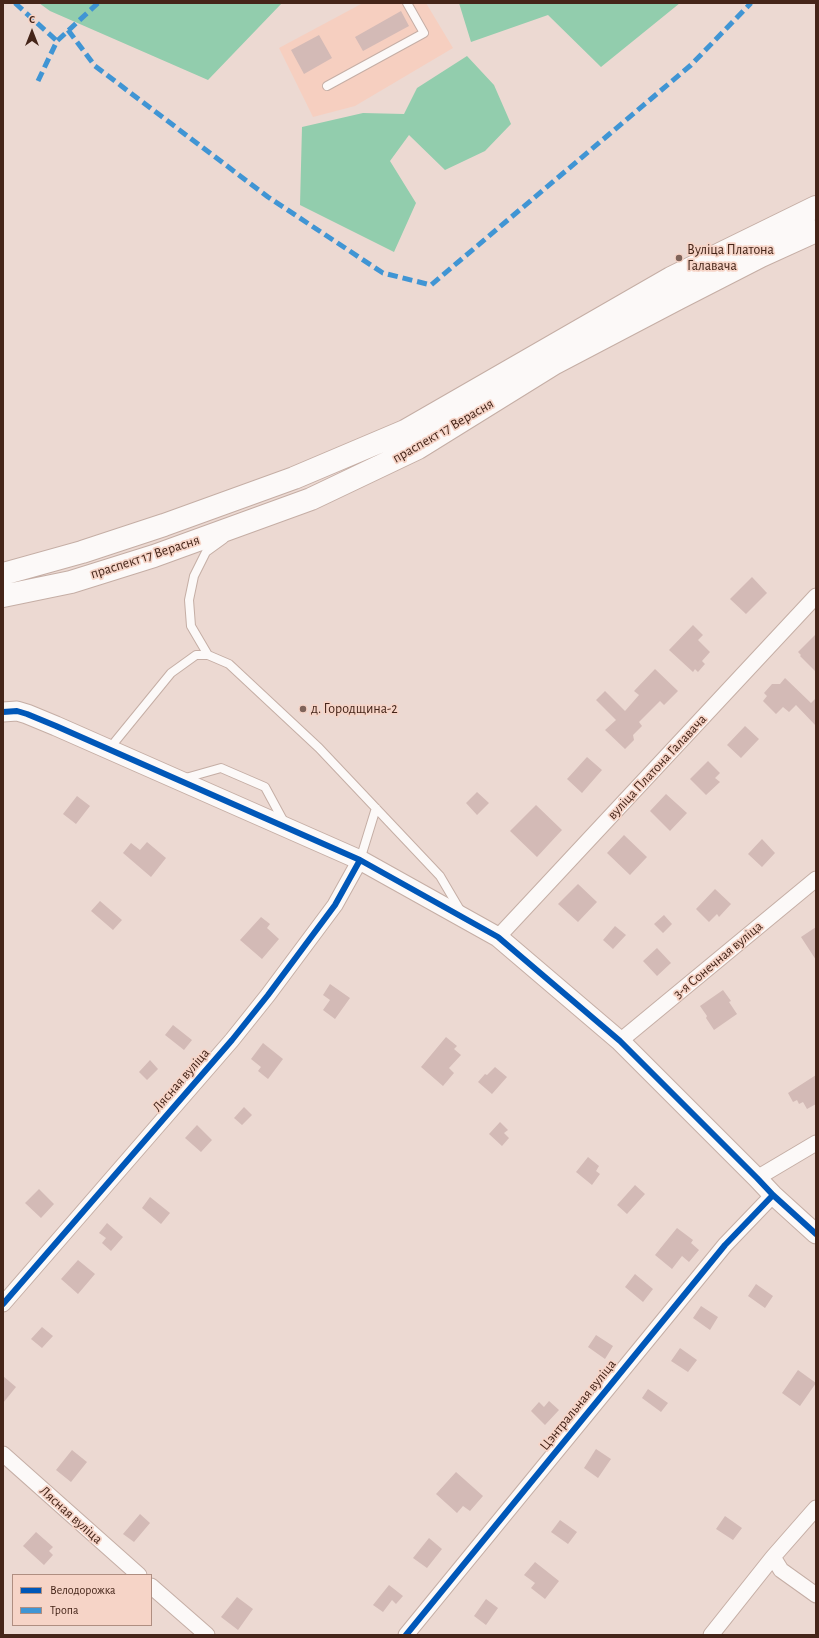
<!DOCTYPE html>
<meta charset="utf-8">
<style>
body{margin:0}
#map{position:relative;width:819px;height:1638px;overflow:hidden;background:#ecd9d2;font-family:"Alegreya Sans",sans-serif}
canvas{display:block}
.frame{position:absolute;inset:0;border:4px solid #452519;pointer-events:none}
.legend{position:absolute;left:12px;top:1574px;width:140px;height:52px;box-sizing:border-box;background:#f6d4c7;border:1px solid #af8e81;margin:0;padding:5px 7px;list-style:none;font-size:12px;color:#452519}
.legend li{display:flex;align-items:center;gap:8px;height:20px}
.legend b{width:20px;border:1px solid #af8e81}
.north{position:absolute;left:12px;top:12px;width:40px;height:40px;-webkit-text-stroke:3px #f6d4c7;paint-order:stroke;rotate:0deg;font-size:11px;font-weight:700;line-height:16px;text-align:center;color:#452519}
.north::after{content:'';display:block;margin:auto;width:14px;height:18px;background:#452519;clip-path:polygon(50% 0,100% 100%,50% 72%,0 100%)}
</style>
<div id="map">
<canvas width="819" height="1638"></canvas>
<div class="frame"></div>
<ul class="legend">
<li><b style="height:5px;background:#0057b8"></b>Велодорожка</li>
<li><b style="height:5px;background:#4095d4"></b>Тропа</li>
</ul>
<div class="north">С</div>
</div>
<script>
const c = document.querySelector('canvas').getContext('2d');
c.lineJoin = 'round';
function fillPath(path, color) { c.fillStyle = color; c.fill(path, 'evenodd'); }
const shape = rows => new Path2D(rows.map(r => 'M' + r).join(''));
function stroke(path, color, width, dash) { c.strokeStyle = color; c.lineWidth = width; c.lineCap = dash ? 'butt' : 'round'; c.setLineDash(dash || []); c.stroke(path); }
function label(font, color, halo, rows, align = 'center') {
  c.font = font + ' "Alegreya Sans",sans-serif'; c.lineWidth = 3.5; c.setLineDash([]); c.textBaseline = 'middle'; c.strokeStyle = halo; c.fillStyle = color; for (const [text, x, y, turn = 0] of rows) {
    c.save(); c.translate(x, y); c.rotate((+turn || 0) * Math.PI / 180); c.textAlign = isNaN(turn) ? turn : align; if (halo) c.strokeText(text, 0, 0); c.fillText(text, 0, 0); c.restore();
  }
}
fillPath(shape([
 [363,3,426,3,453,48,355,106,313,117,279,48]
]), '#f6cfc0');
fillPath(shape([
 [39,3,282,3,208,80,50,11],
 [459,3,680,3,601,67,548,15,471,42],
 [467,56,494,85,511,124,485,151,445,170,409,135,390,161,416,203,394,252,300,205,302,127,363,113,404,114,417,88]
]), '#92cdad');
fillPath(shape([
 [401,11,409,26,363,51,355,37],
 [319,35,332,58,304,74,291,50],
 [752,577,767,593,746,614,730,599],
 [693,625,703,635,698,640,710,652,702,661,705,664,698,672,695,669,693,672,669,650],
 [816,634,816,672,800,656,801,655,798,652],
 [655,669,678,691,664,705,660,701,639,722,642,726,633,735,634,740,625,749,605,730,616,720,596,700,605,691,625,711,639,695,634,691],
 [785,678,811,703,816,698,816,726,796,705,789,712,783,707,776,714,763,701,767,696,764,693,772,684,780,684],
 [745,726,759,739,741,758,727,745],
 [587,757,602,770,582,793,567,779],
 [708,761,720,773,715,778,720,782,706,795,690,779],
 [477,792,489,803,477,815,466,803],
 [666,794,687,813,670,831,650,811],
 [77,796,90,806,76,824,63,814],
 [536,805,562,830,537,857,510,831],
 [624,835,647,857,630,875,607,853],
 [762,839,775,853,762,867,748,854],
 [147,842,166,858,151,877,123,853,131,843,140,850],
 [578,884,597,902,578,922,558,904],
 [715,889,731,904,719,917,717,914,709,922,696,909],
 [100,901,122,920,113,930,91,911],
 [664,915,672,924,663,933,654,924],
 [261,917,270,924,267,928,279,939,262,959,240,940],
 [615,926,626,935,613,949,603,940],
 [816,927,816,960,801,937],
 [657,948,671,963,657,976,643,961],
 [330,984,350,998,335,1019,323,1010,330,1000,323,995],
 [723,990,731,1001,729,1002,737,1014,714,1030,706,1018,707,1016,700,1006],
 [173,1025,192,1040,184,1050,165,1035],
 [446,1037,457,1046,454,1049,461,1055,449,1068,454,1073,443,1086,421,1067],
 [263,1043,283,1059,268,1079,258,1071,261,1067,251,1059],
 [150,1060,158,1069,147,1080,139,1072],
 [495,1067,507,1077,492,1094,478,1082,485,1074,487,1075],
 [816,1075,816,1104,807,1109,803,1102,799,1104,797,1100,793,1102,788,1093],
 [244,1107,252,1115,242,1125,234,1118],
 [500,1122,508,1130,504,1133,509,1138,502,1146,489,1134],
 [197,1125,212,1140,201,1152,185,1138],
 [588,1157,599,1166,596,1171,600,1174,592,1185,576,1172],
 [635,1185,645,1194,627,1214,617,1205],
 [39,1189,54,1204,41,1218,25,1203],
 [150,1197,170,1213,161,1224,142,1208],
 [107,1223,123,1237,111,1251,102,1243,106,1238,99,1233],
 [677,1228,693,1240,691,1243,699,1250,689,1262,682,1256,672,1269,655,1255],
 [78,1260,95,1274,78,1294,61,1279],
 [635,1274,653,1289,643,1302,625,1287],
 [756,1284,773,1296,765,1308,748,1296],
 [701,1306,718,1317,710,1330,693,1318],
 [42,1327,53,1336,42,1348,31,1339],
 [596,1335,613,1346,605,1359,588,1347],
 [680,1348,697,1360,688,1372,671,1361],
 [798,1370,816,1383,800,1406,782,1393],
 [3,1376,16,1387,3,1403],
 [648,1389,668,1403,661,1412,642,1398],
 [549,1401,559,1410,545,1425,531,1411,539,1402,544,1407],
 [596,1449,611,1459,598,1478,584,1468],
 [72,1450,87,1462,71,1482,56,1470],
 [456,1472,483,1496,470,1511,463,1506,457,1513,436,1494],
 [140,1514,150,1523,134,1542,123,1534],
 [725,1516,742,1528,733,1540,716,1529],
 [560,1520,577,1532,568,1544,551,1532],
 [36,1532,53,1547,49,1551,53,1555,44,1565,23,1546],
 [429,1538,442,1549,427,1568,413,1558],
 [535,1562,559,1581,545,1599,531,1588,535,1583,524,1575],
 [389,1585,403,1596,396,1604,392,1600,383,1612,373,1605],
 [237,1597,253,1609,238,1630,221,1617],
 [486,1599,498,1608,486,1625,474,1616]
]), '#d3bab6');
const service = shape([
 [327,86,424,33,407,3],
 [208,655,191,626,189,600,194,576,206,552,224,539],
 [109,749,171,673,196,655,208,655,229,664,319,748,440,876,460,910],
 [182,779,221,768,265,787,285,824],
 [360,860,376,808]
]);
const minor = shape([
 [498,937,816,596],
 [620,1041,816,879],
 [757,1178,816,1143],
 [3,1304,232,1040,268,995,335,905,360,860],
 [3,1454,139,1575],
 [773,1557,781,1570,816,1595],
 [151,1586,207,1635],
 [406,1635,725,1245,773,1195],
 [711,1635,773,1557,816,1508]
]);
const tertiary = shape([
 [3,712,17,711,27,714,56,726,360,860,498,937,620,1041,757,1178,773,1195,816,1234]
]);
const primary = shape([
 [3,574,82,552,164,525,294,478,405,431,671,278,816,207],
 [3,596,71,582,154,556,311,499,418,448,555,363,677,299,761,256,816,231]
]);
stroke(service, '#c5aea5', 10);
stroke(minor, '#c5aea5', 17);
stroke(tertiary, '#c5aea5', 21);
stroke(primary, '#c5aea5', 24);
stroke(service, '#fcf9f8', 8);
stroke(minor, '#fcf9f8', 15);
stroke(tertiary, '#fcf9f8', 19);
stroke(primary, '#fcf9f8', 22);
stroke(shape([
 [15,3,57,41],
 [68,30,95,66,268,197,383,273,431,285,691,65,751,3],
 [38,81,57,41,98,3]
]), '#4095d4', 5, [10, 5]);
stroke(shape([
 [3,712,17,711,27,714,56,726,360,860,498,937,620,1041,757,1178,773,1195,816,1234],
 [3,1304,232,1040,268,995,335,905,360,860],
 [406,1635,725,1245,773,1195]
]), '#0057b8', 6);
for (const [x, y, r, color] of [
 [679,258,4,"#7f645a"],
 [303,709,4,"#7f645a"]
]) { const dot = new Path2D(); dot.arc(x, y, r, 0, 2 * Math.PI); c.fillStyle = color; c.fill(dot); stroke(dot, '#f6d4c7', 1.5); }
label('14px', '#452519', '#f6d4c7', [
 ["Вуліца Платона",687,250],
 ["Галавача",687,266],
 ["д. Городщина-2",311,709]
], 'left');
label('14px', '#452519', '#f6d4c7', [
 ["праспект 17 Верасня",443,431,-30],
 ["праспект 17 Верасня",145,557,-18],
 ["вуліца Платона Галавача",657,767,-47],
 ["3-я Сонечная вуліца",718,960,-40],
 ["Лясная вуліца",181,1080,-49],
 ["Цэнтральная вуліца",578,1405,-51],
 ["Лясная вуліца",71,1515,42]
]);
</script>
